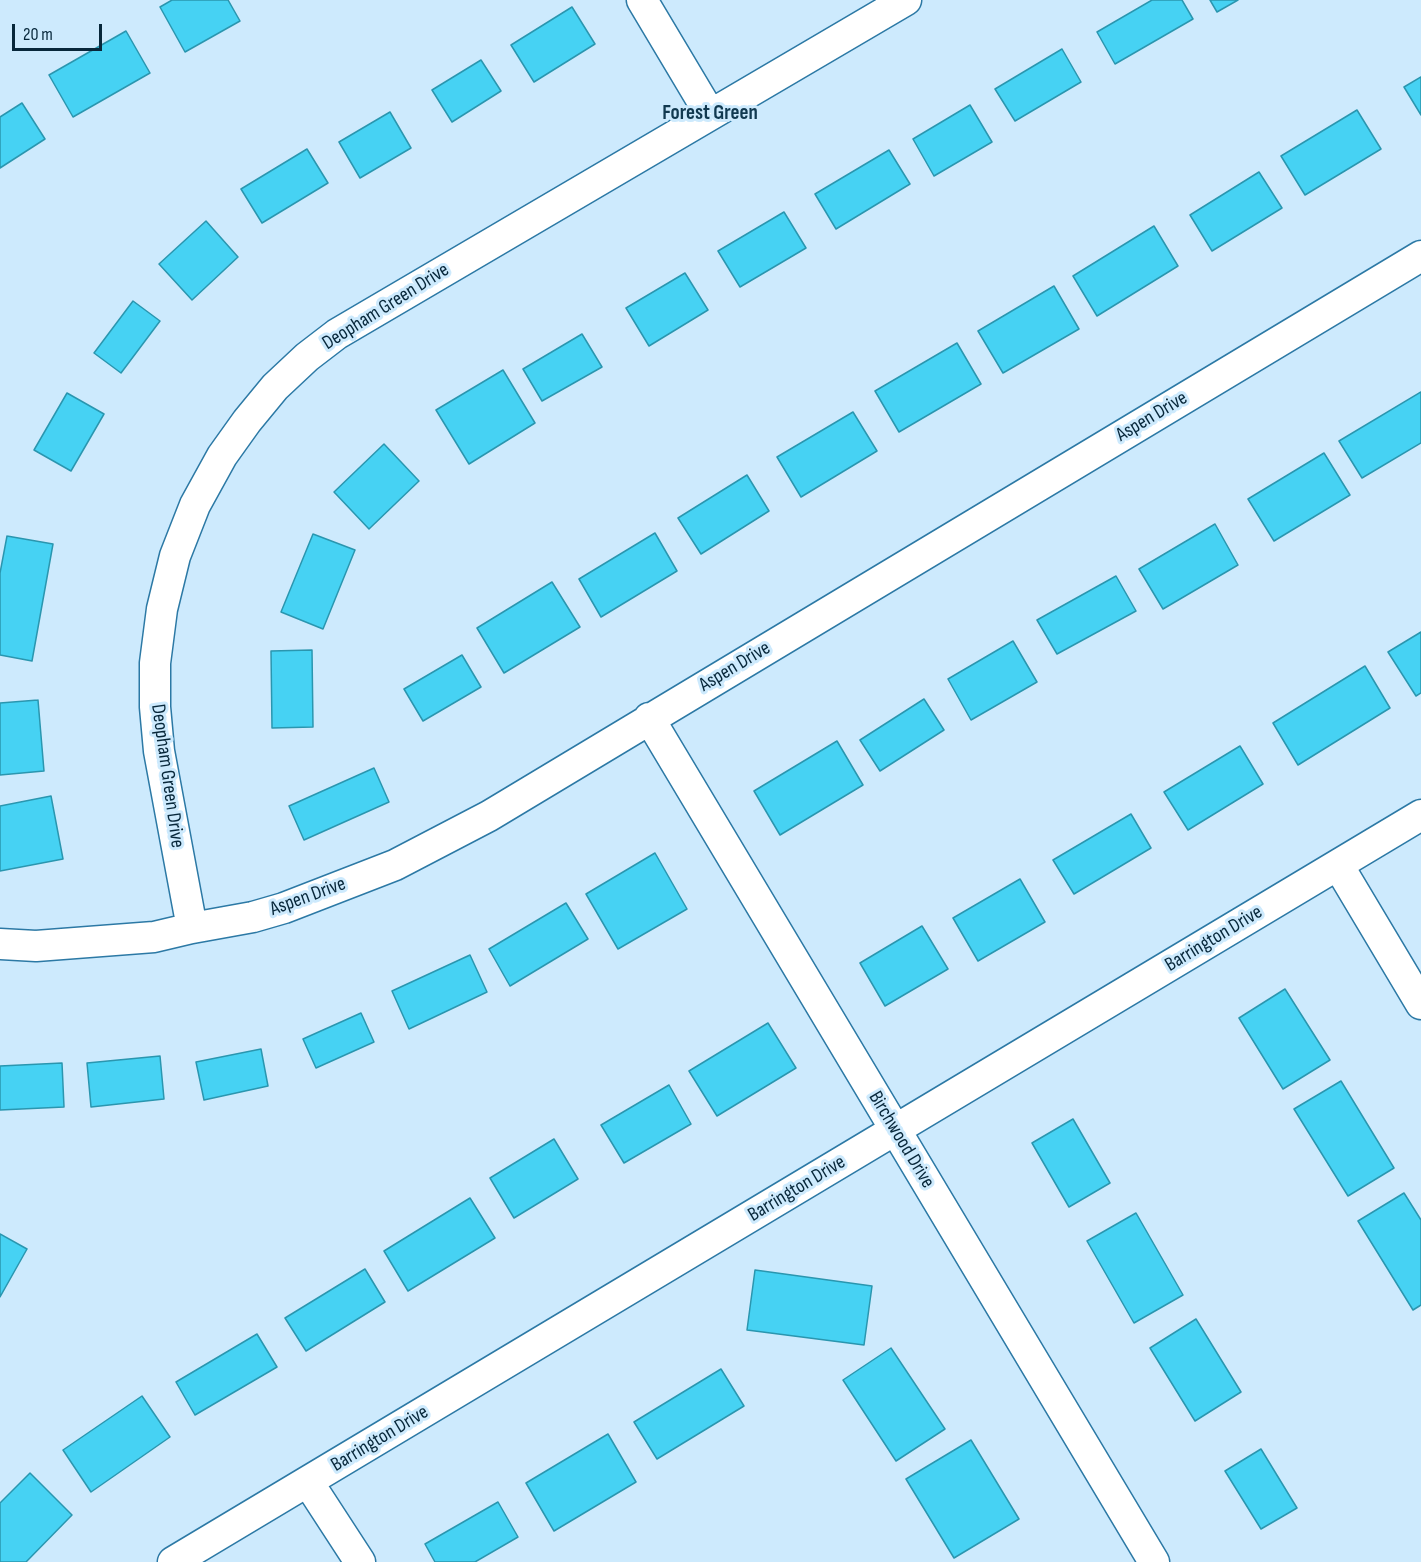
<!DOCTYPE html>
<style>
body{margin:0}
#map{position:relative;width:1421px;height:1562px;overflow:hidden;background:#cdeafd;font-family:"Sofia Sans Condensed",sans-serif}
canvas{display:block}
.scale{position:absolute;left:12px;top:24px;width:90px;height:27px;box-sizing:border-box;border:3px solid #07273a;border-top:0;padding-left:8px;font-size:18px;line-height:21px;white-space:nowrap;color:#07273a;-webkit-text-stroke:4px #cdeafd;paint-order:stroke}
</style>
<div id="map">
<canvas width="1421" height="1562"></canvas>
<div class="scale">20 m</div>
</div>
<script>
const c = document.querySelector('canvas').getContext('2d');
c.lineJoin = 'round';
function fillPath(path, color) { c.fillStyle = color; c.fill(path, 'evenodd'); }
const shape = rows => new Path2D(rows.map(r => 'M' + r).join(''));
function stroke(path, color, width, dash) { c.strokeStyle = color; c.lineWidth = width; c.lineCap = dash ? 'butt' : 'round'; c.setLineDash(dash || []); c.stroke(path); }
function label(font, color, halo, rows, align = 'center') {
  c.font = font + ' "Sofia Sans Condensed",sans-serif'; c.lineWidth = 6; c.setLineDash([]); c.textBaseline = 'middle'; c.strokeStyle = halo; c.fillStyle = color; for (const [text, x, y, turn = 0] of rows) {
    c.save(); c.translate(x, y); c.rotate((+turn || 0) * Math.PI / 180); c.textAlign = isNaN(turn) ? turn : align; if (halo) c.strokeText(text, 0, 0); c.fillText(text, 0, 0); c.restore();
  }
}
const building = shape([
 [172,0,228,0,240,21,185,52,160,7,172,0],
 [1152,0,1182,0,1193,19,1115,64,1097,32,1152,0],
 [1210,0,1238,0,1217,12,1210,0],
 [572,7,595,44,534,82,511,45,572,7],
 [126,31,150,73,73,117,49,75,126,31],
 [1062,49,1081,82,1015,121,995,89,1062,49],
 [481,60,501,91,452,122,432,90,481,60],
 [1421,77,1421,115,1404,87,1421,77],
 [22,103,45,139,0,168,0,117,22,103],
 [970,105,992,142,934,176,913,139,970,105],
 [1357,110,1381,149,1305,195,1281,156,1357,110],
 [390,112,411,148,360,178,339,142,390,112],
 [307,149,328,183,262,223,241,189,307,149],
 [889,150,910,184,836,229,815,194,889,150],
 [1259,172,1282,208,1212,251,1190,215,1259,172],
 [784,212,806,248,740,287,718,251,784,212],
 [206,221,238,257,192,300,159,264,206,221],
 [1154,226,1178,266,1097,316,1073,276,1154,226],
 [685,273,708,310,649,346,626,308,685,273],
 [1054,286,1079,329,1003,373,978,331,1054,286],
 [133,301,160,321,121,373,94,353,133,301],
 [582,334,602,367,542,401,523,369,582,334],
 [957,343,981,384,899,432,875,391,957,343],
 [503,370,535,423,469,464,436,410,503,370],
 [1421,392,1421,443,1362,478,1339,441,1421,392],
 [67,393,104,414,71,471,34,450,67,393],
 [853,412,877,451,801,497,777,457,853,412],
 [384,444,419,481,369,529,334,492,384,444],
 [1324,453,1350,495,1274,541,1248,499,1324,453],
 [747,475,769,511,701,554,678,518,747,475],
 [1215,524,1238,565,1163,609,1139,569,1215,524],
 [655,533,677,571,601,617,579,579,655,533],
 [313,534,355,550,323,629,281,612,313,534],
 [7,536,53,544,32,661,0,655,0,573,7,536],
 [1116,576,1136,611,1057,654,1037,620,1116,576],
 [552,582,580,627,504,673,477,628,552,582],
 [1421,632,1421,693,1416,696,1388,652,1421,632],
 [1013,641,1037,682,971,720,948,679,1013,641],
 [312,650,313,727,272,728,271,651,312,650],
 [462,655,481,687,423,721,404,689,462,655],
 [1365,666,1390,708,1298,765,1273,723,1365,666],
 [924,699,944,730,880,771,860,740,924,699],
 [38,700,44,771,0,775,0,703,38,700],
 [837,741,863,785,780,835,754,791,837,741],
 [1240,746,1263,784,1188,830,1164,792,1240,746],
 [374,768,389,802,304,840,289,806,374,768],
 [51,796,63,859,0,871,0,806,51,796],
 [1131,814,1151,848,1074,894,1053,860,1131,814],
 [655,853,687,909,618,949,586,894,655,853],
 [1020,879,1045,922,978,961,953,918,1020,879],
 [566,903,588,939,510,986,489,949,566,903],
 [922,926,948,969,885,1006,860,963,922,926],
 [470,955,487,992,409,1029,392,991,470,955],
 [1285,989,1330,1060,1283,1089,1239,1018,1285,989],
 [361,1013,374,1042,316,1068,303,1039,361,1013],
 [768,1023,796,1068,717,1116,689,1071,768,1023],
 [261,1049,268,1086,204,1100,196,1062,261,1049],
 [160,1056,164,1099,91,1107,87,1063,160,1056],
 [62,1063,64,1107,0,1110,0,1066,62,1063],
 [1341,1081,1394,1168,1348,1196,1294,1109,1341,1081],
 [669,1085,691,1124,624,1163,601,1125,669,1085],
 [1073,1119,1110,1183,1069,1207,1032,1143,1073,1119],
 [554,1139,578,1179,514,1218,490,1178,554,1139],
 [1404,1193,1421,1220,1421,1305,1413,1310,1358,1221,1404,1193],
 [470,1198,495,1238,408,1291,384,1251,470,1198],
 [1136,1213,1183,1295,1134,1323,1087,1241,1136,1213],
 [0,1234,27,1249,0,1297,0,1234],
 [365,1269,385,1302,306,1351,285,1318,365,1269],
 [755,1270,872,1286,864,1345,747,1330,755,1270],
 [1196,1319,1241,1392,1195,1421,1150,1348,1196,1319],
 [257,1334,277,1367,195,1415,176,1382,257,1334],
 [891,1348,945,1429,896,1461,843,1380,891,1348],
 [721,1369,744,1406,657,1459,634,1422,721,1369],
 [142,1396,170,1437,91,1492,63,1450,142,1396],
 [608,1434,636,1482,554,1531,526,1483,608,1434],
 [971,1440,1019,1519,954,1558,906,1479,971,1440],
 [1261,1449,1297,1508,1261,1529,1225,1471,1261,1449],
 [30,1473,72,1515,26,1562,0,1562,0,1503,30,1473],
 [498,1502,518,1537,475,1562,435,1562,425,1544,498,1502]
]);
fillPath(building, '#46d2f3');
stroke(building, '#2a96af', 1.5);
const minor = shape([
 [642,0,710,114],
 [649,718,1154,1562],
 [1338,865,1421,1004],
 [192,928,159,751,155,707,155,663,162,609,175,556,195,505,222,456,247,421,275,387,307,357,337,334,906,0],
 [0,944,36,946,154,937,192,928,253,917,284,908,395,865,489,816,1421,256],
 [308,1482,360,1562],
 [173,1562,1421,815]
]);
stroke(minor, '#2c79a5', 33);
stroke(minor, '#fff', 30);
label('20px', '#07273a', '#cdeafd', [
 ["Deopham Green Drive",386,307,-32],
 ["Aspen Drive",1152,417,-31],
 ["Aspen Drive",735,667,-31],
 ["Deopham Green Drive",167,776,82],
 ["Aspen Drive",308,897,-20],
 ["Barrington Drive",1214,939,-31],
 ["Birchwood Drive",901,1140,59],
 ["Barrington Drive",797,1189,-31],
 ["Barrington Drive",380,1439,-31]
]);
label('bold 21px', '#113950', '#cdeafd', [
 ["Forest Green",710,114]
]);
</script>
